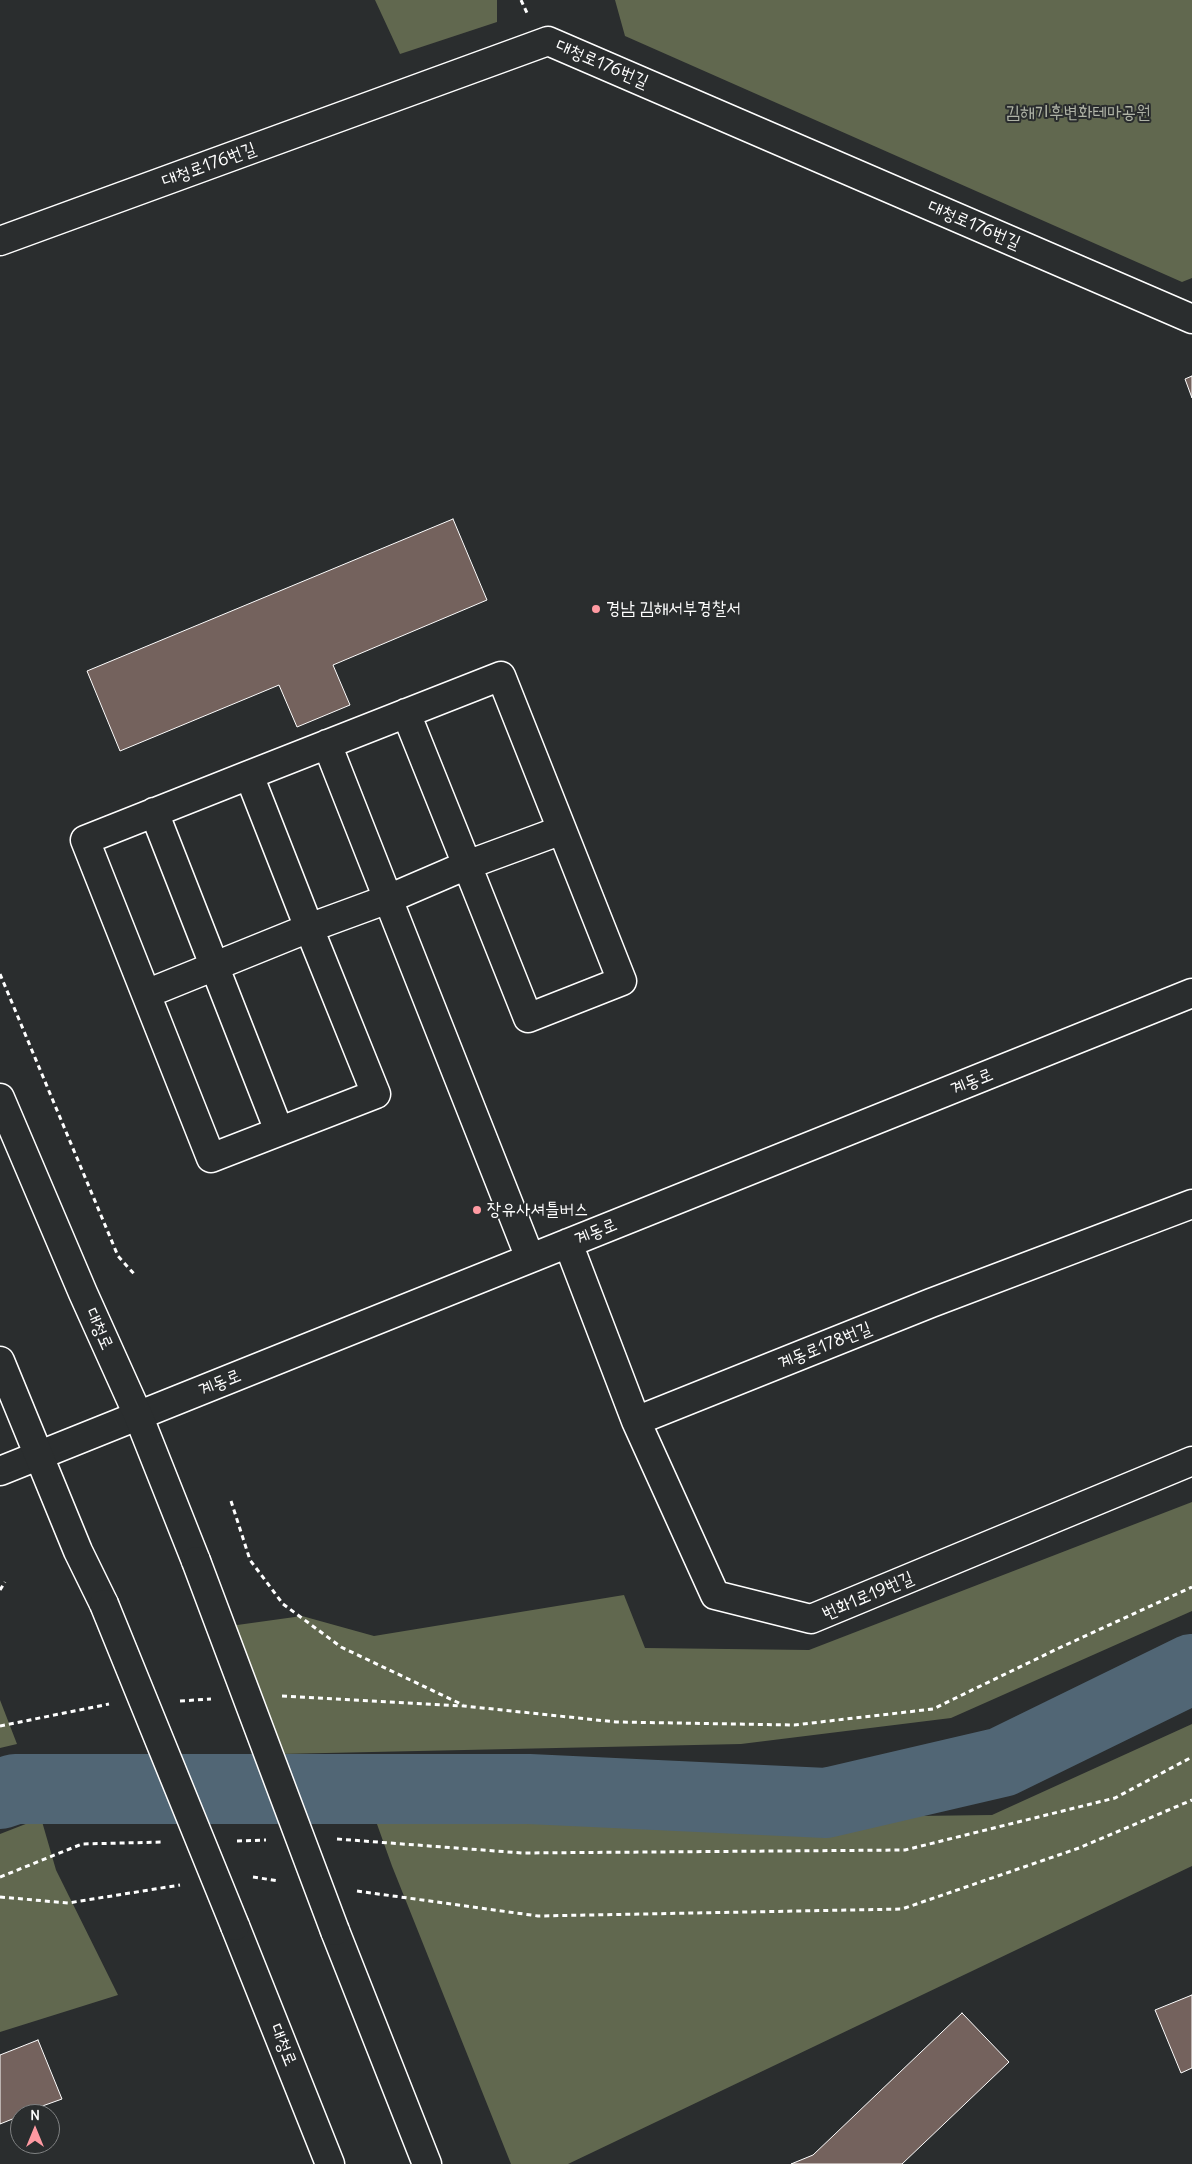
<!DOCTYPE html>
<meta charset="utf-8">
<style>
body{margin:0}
#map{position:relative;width:1192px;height:2164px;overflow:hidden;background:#2a2d2e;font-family:Delius,sans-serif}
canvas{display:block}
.north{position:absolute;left:10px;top:2104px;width:50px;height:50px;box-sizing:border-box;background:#2a2d2e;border:1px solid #7f8182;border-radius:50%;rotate:0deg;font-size:14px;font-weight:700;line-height:20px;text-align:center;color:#fff}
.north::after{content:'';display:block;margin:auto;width:18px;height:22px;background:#ff9aa2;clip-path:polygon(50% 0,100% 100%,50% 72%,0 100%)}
</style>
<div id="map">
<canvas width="1192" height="2164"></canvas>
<div class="north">N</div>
</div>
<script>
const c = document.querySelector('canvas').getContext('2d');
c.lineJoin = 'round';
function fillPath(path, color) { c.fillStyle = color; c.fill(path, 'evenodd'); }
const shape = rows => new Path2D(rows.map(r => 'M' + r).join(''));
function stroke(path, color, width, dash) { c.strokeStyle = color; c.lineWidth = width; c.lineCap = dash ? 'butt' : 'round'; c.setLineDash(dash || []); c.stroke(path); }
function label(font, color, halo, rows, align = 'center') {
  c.font = font + ' Delius,"Poor Story",sans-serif'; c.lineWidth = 4; c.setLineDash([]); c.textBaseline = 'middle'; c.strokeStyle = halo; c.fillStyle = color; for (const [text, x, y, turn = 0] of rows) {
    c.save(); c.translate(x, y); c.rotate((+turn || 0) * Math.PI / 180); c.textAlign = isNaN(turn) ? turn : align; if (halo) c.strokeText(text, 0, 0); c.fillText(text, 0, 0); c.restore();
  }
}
fillPath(shape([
 [375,0,497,0,497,22,400,54],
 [615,0,1192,0,1192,278,1182,282,625,36],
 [1192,1502,1192,1611,951,1718,741,1744,280,1754,230,1626,302,1616,374,1636,624,1595,645,1648,809,1650],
 [0,1700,17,1744,0,1748],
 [1192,1724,1192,1866,568,2164,511,2164,392,1866,368,1799,614,1820,992,1815],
 [41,1818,56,1870,118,1995,0,2032,0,1834]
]), '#61684f');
stroke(shape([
 [0,1794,15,1789,529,1789,826,1803,1002,1762,1192,1669]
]), '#516675', 70);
const building = shape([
 [1192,376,1192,398,1185,379,1192,376],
 [453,519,487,600,333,665,350,705,297,727,279,685,120,751,87,671,453,519],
 [1192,1995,1192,2068,1181,2073,1155,2010,1192,1995],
 [962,2013,1009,2062,902,2164,791,2164,813,2155,962,2013],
 [38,2040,62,2099,20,2114,20,2116,0,2124,0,2055,38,2040]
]);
fillPath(building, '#74625d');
stroke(building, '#fff', 1);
const minor = shape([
 [0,241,548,41,1192,319],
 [406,713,467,865,562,830],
 [249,775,501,676,622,981,528,1018,467,865,388,899,327,744],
 [154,812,279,1131],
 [146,994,85,840,249,775,309,928,376,1094,211,1158,146,994,309,928,388,899,530,1258],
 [568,1243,636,1421,715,1595,811,1619,1192,1461],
 [636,1421,931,1303,1192,1204],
 [0,1471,1192,993]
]);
const major = shape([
 [0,1098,83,1293,138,1415,196,1561],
 [0,1361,78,1551,104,1604],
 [235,1926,330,2164],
 [335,1931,427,2164]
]);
stroke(minor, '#fff', 31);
stroke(major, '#fff', 31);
stroke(shape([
 [521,0,527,13],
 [0,974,118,1256,135,1275],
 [231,1501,250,1560,283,1604,341,1647,463,1705],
 [0,1590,5,1582],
 [282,1696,464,1706,616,1722,794,1725,933,1709,1057,1649,1192,1587],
 [180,1701,211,1699],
 [0,1726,109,1704],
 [337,1839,522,1853,905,1850,1115,1798,1192,1757],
 [237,1841,266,1840],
 [0,1877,82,1844,163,1842],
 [253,1877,279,1881],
 [357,1891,538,1916,902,1909,1079,1848,1192,1800],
 [0,1897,68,1903,180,1885]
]), '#fff', 3, [5, 4]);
stroke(minor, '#2a2d2e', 28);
stroke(major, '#2a2d2e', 28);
const majorBridge = shape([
 [196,1561,335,1931],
 [104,1604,235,1926]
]);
stroke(majorBridge, '#fff', 31, []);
stroke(majorBridge, '#2a2d2e', 28);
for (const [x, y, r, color] of [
 [596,609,5,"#ff9aa2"],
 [477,1210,5,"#ff9aa2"]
]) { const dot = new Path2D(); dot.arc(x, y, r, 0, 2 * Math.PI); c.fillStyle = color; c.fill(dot); stroke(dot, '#2a2d2e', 2); }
label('18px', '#fff', '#2a2d2e', [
 ["대청로176번길",602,64,23],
 ["대청로176번길",209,165,-20],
 ["대청로176번길",974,225,23],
 ["계동로",972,1082,-22],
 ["계동로",596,1232,-22],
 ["대청로",99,1329,66],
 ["계동로178번길",825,1346,-22],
 ["계동로",220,1383,-22],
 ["번화1로19번길",868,1596,-23],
 ["대청로",283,2045,68]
]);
label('18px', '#b0b4a7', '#2a2d2e', [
 ["김해기후변화테마공원",1078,113]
]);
label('18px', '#fff', '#2a2d2e', [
 ["경남 김해서부경찰서",606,609],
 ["장유사셔틀버스",487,1210]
], 'left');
</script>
